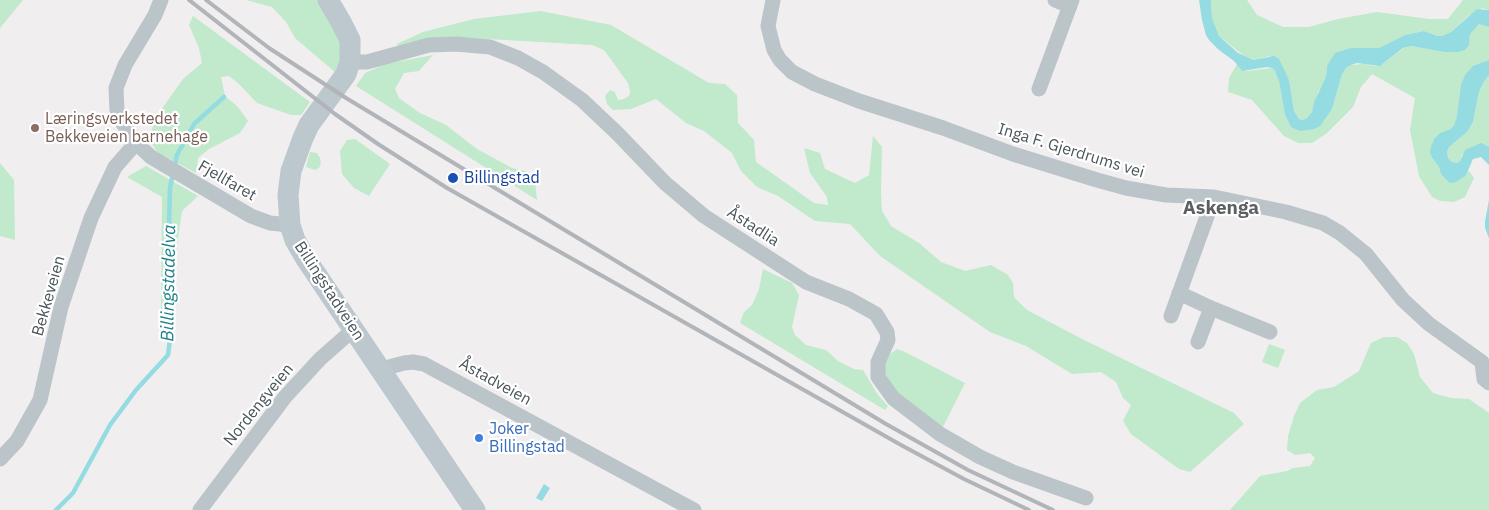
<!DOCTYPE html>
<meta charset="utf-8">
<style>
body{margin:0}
canvas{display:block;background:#f0eeef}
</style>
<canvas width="1489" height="510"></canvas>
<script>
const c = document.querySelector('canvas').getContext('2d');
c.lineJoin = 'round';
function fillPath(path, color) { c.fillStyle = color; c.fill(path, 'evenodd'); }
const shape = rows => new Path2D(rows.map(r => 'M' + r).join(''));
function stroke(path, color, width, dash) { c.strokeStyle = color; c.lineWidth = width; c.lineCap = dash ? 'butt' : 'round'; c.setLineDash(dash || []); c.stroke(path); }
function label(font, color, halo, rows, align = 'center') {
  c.font = font + ' "IBM Plex Sans",sans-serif'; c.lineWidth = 4.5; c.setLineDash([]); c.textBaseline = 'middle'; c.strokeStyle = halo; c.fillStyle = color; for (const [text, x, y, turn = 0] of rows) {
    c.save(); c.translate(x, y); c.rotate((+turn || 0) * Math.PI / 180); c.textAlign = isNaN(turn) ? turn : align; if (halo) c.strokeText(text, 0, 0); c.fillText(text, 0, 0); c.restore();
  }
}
fillPath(shape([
 [0,0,23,0,0,28],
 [246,0,318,0,342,45,343,64,336,73,295,38,286,22,272,7],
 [1211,0,1247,0,1257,15,1283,27,1309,27,1338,19,1377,12,1429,19,1448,19,1463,0,1489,0,1489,10,1482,8,1468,16,1451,32,1442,36,1437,36,1424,31,1405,35,1379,48,1350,48,1327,66,1326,77,1324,84,1318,92,1312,112,1307,118,1303,120,1299,119,1294,111,1289,80,1270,56,1253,60,1248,59,1219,36,1212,18],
 [541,11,611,25,709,83,725,84,737,95,738,123,754,140,756,162,814,203,828,205,827,197,810,173,804,148,820,153,825,169,855,183,869,175,873,136,882,147,881,193,882,211,891,226,919,243,941,262,965,271,991,265,1008,275,1013,283,1014,297,1027,310,1084,340,1234,413,1244,424,1190,472,1179,469,1131,434,1123,421,1131,405,1123,398,1116,382,1101,372,1072,374,1026,346,990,332,880,256,850,224,815,221,778,196,757,187,741,171,732,153,704,131,686,123,656,99,631,109,613,110,607,104,605,96,610,90,615,92,618,100,624,99,629,96,630,91,628,83,604,50,592,45,452,37,398,47,397,44,423,32,474,19],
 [193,16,310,102,301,115,291,115,257,103,238,83,229,76,221,77,225,96,238,107,248,121,240,133,209,149,198,158,196,173,157,152,148,137,161,110,183,79,202,63,199,48,189,25],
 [1479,24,1489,27,1489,60,1486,61,1454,125,1433,159,1439,167,1441,174,1466,175,1468,170,1474,178,1465,197,1454,202,1440,201,1432,197,1419,176,1410,130,1415,98,1372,74,1361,87,1353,107,1327,133,1312,143,1298,143,1284,136,1252,100,1228,92,1229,78,1237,64,1240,69,1247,71,1272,68,1278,75,1285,115,1291,127,1332,109,1342,74,1346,68,1351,65,1364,64,1375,66,1383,64,1404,48,1411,46,1444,52,1470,39,1470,34],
 [433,55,419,71,404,73,395,89,399,98,420,113,446,125,477,149,512,168,529,172,535,181,537,200,356,86,365,73,386,64],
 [1489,75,1489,147,1487,146,1462,154,1460,161,1457,163,1452,162,1448,158,1447,152,1449,147,1467,132,1473,122,1479,92,1483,83],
 [355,139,390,164,369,196,354,188,342,174,340,151,347,140],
 [310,152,317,153,320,158,321,163,319,168,315,170,306,167],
 [0,163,14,180,15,240,0,236],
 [146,166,198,196,182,211,175,260,175,316,161,312,162,197,127,177],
 [763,269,792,283,799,295,792,327,795,335,806,345,826,350,838,361,854,369,863,370,878,395,888,406,885,410,740,323,744,312,752,305,759,289],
 [1384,337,1397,337,1407,343,1414,354,1420,377,1433,393,1451,398,1469,399,1489,413,1489,510,1230,510,1260,476,1287,471,1293,468,1310,466,1315,458,1310,453,1295,455,1287,450,1288,436,1294,416,1300,403,1317,390,1334,387,1359,371,1371,343],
 [1269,344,1285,350,1278,368,1262,362],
 [897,349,903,351,965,383,943,427,893,390,883,374,884,360,890,354]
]), '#c1e9cb');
fillPath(shape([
 [1199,0,1211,0,1212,18,1219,36,1238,53,1253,60,1274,56,1279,59,1289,80,1294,111,1299,119,1303,120,1307,118,1312,112,1314,102,1326,77,1327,66,1335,53,1351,48,1379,48,1405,35,1424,31,1437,36,1442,36,1451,32,1477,9,1489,10,1489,27,1479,24,1470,34,1469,45,1465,50,1458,52,1444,52,1411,46,1403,48,1380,66,1357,63,1351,65,1346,68,1342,74,1332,109,1320,126,1314,129,1300,131,1291,127,1285,115,1279,81,1275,71,1272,68,1267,67,1242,71,1234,61,1219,50,1209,40,1206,35,1202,20],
 [1489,60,1489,75,1483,83,1479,92,1473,122,1467,132,1449,147,1447,152,1448,158,1452,162,1457,163,1460,161,1465,150,1481,143,1489,147,1489,165,1481,157,1473,159,1466,175,1456,182,1450,183,1441,174,1439,167,1433,159,1430,153,1431,147,1434,139,1440,133,1451,129,1454,125,1457,117,1461,85,1465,75,1473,66],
 [1489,200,1489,238,1485,228,1485,221],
 [544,484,550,488,542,501,536,498]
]), '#94dce1');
stroke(shape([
 [56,510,73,493,110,425,136,390,168,355,171,332,167,296,170,188,177,155,194,124,224,97]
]), '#94dce1', 4.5);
stroke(shape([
 [161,0,155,15,125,65,116,88,117,111,122,122,136,143,151,157,251,216,270,223,290,225],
 [773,0,768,26,774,50,780,60,792,72,815,84,859,101,943,128,1013,154,1097,180,1126,188,1166,195,1214,197,1286,212,1323,223,1340,233,1366,254,1403,300,1429,324,1482,362,1484,379,1489,383],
 [1055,0,1070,6],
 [350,62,367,62,429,45,456,44,490,47,518,58,543,72,582,100,617,133,665,183,704,216,806,282,849,299,876,314,887,332,888,340,878,362,878,377,893,398,902,405,940,434,980,457,1013,472,1086,498],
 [1039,89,1072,0],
 [1179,293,1211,308,1270,332],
 [1171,316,1214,197],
 [1198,342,1211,308],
 [382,372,389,367,404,363,413,362,424,364,694,510],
 [0,459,17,441,40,400,61,307,91,218,115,167,136,143],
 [200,510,285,397,320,359,354,329]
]), '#bbc4c9', 15);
stroke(shape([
 [328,0,341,22,350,40,350,62,346,74,309,125,303,138,291,171,288,195,290,225,295,240,306,259,475,510]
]), '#bcc7ce', 21);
stroke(shape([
 [189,0,335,114,378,144,447,188,901,445,964,479,1029,510],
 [206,0,269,48,346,98,886,424,968,470,1053,510]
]), '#b1b4b8', 4);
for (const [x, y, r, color] of [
 [35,128,5,"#8d6e63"],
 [453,178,6,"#1a4fb4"],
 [479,438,5,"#3f7fe0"]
]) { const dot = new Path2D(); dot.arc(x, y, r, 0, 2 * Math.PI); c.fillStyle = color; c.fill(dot); stroke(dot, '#fff', 2); }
label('16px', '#785e54', '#fff', [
 ["Læringsverkstedet",45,119],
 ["Bekkeveien barnehage",45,137]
], 'left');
label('16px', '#485459', '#fff', [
 ["Inga F. Gjerdrums vei",1071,151,17],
 ["Fjellfaret",227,181,30],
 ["Åstadlia",753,227,33],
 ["Billingstadveien",329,291,57],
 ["Bekkeveien",49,296,-74],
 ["Åstadveien",495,382,29],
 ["Nordengveien",259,405,-51]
]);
label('16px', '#164399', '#fff', [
 ["Billingstad",464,178]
], 'left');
label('16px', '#366cbe', '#fff', [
 ["Joker",489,429],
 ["Billingstad",489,447]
], 'left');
label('italic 18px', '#1c828a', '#fff', [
 ["Billingstadelva",169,283,-89]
]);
label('bold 19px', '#5c5f62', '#fff', [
 ["Askenga",1221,209]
]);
</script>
